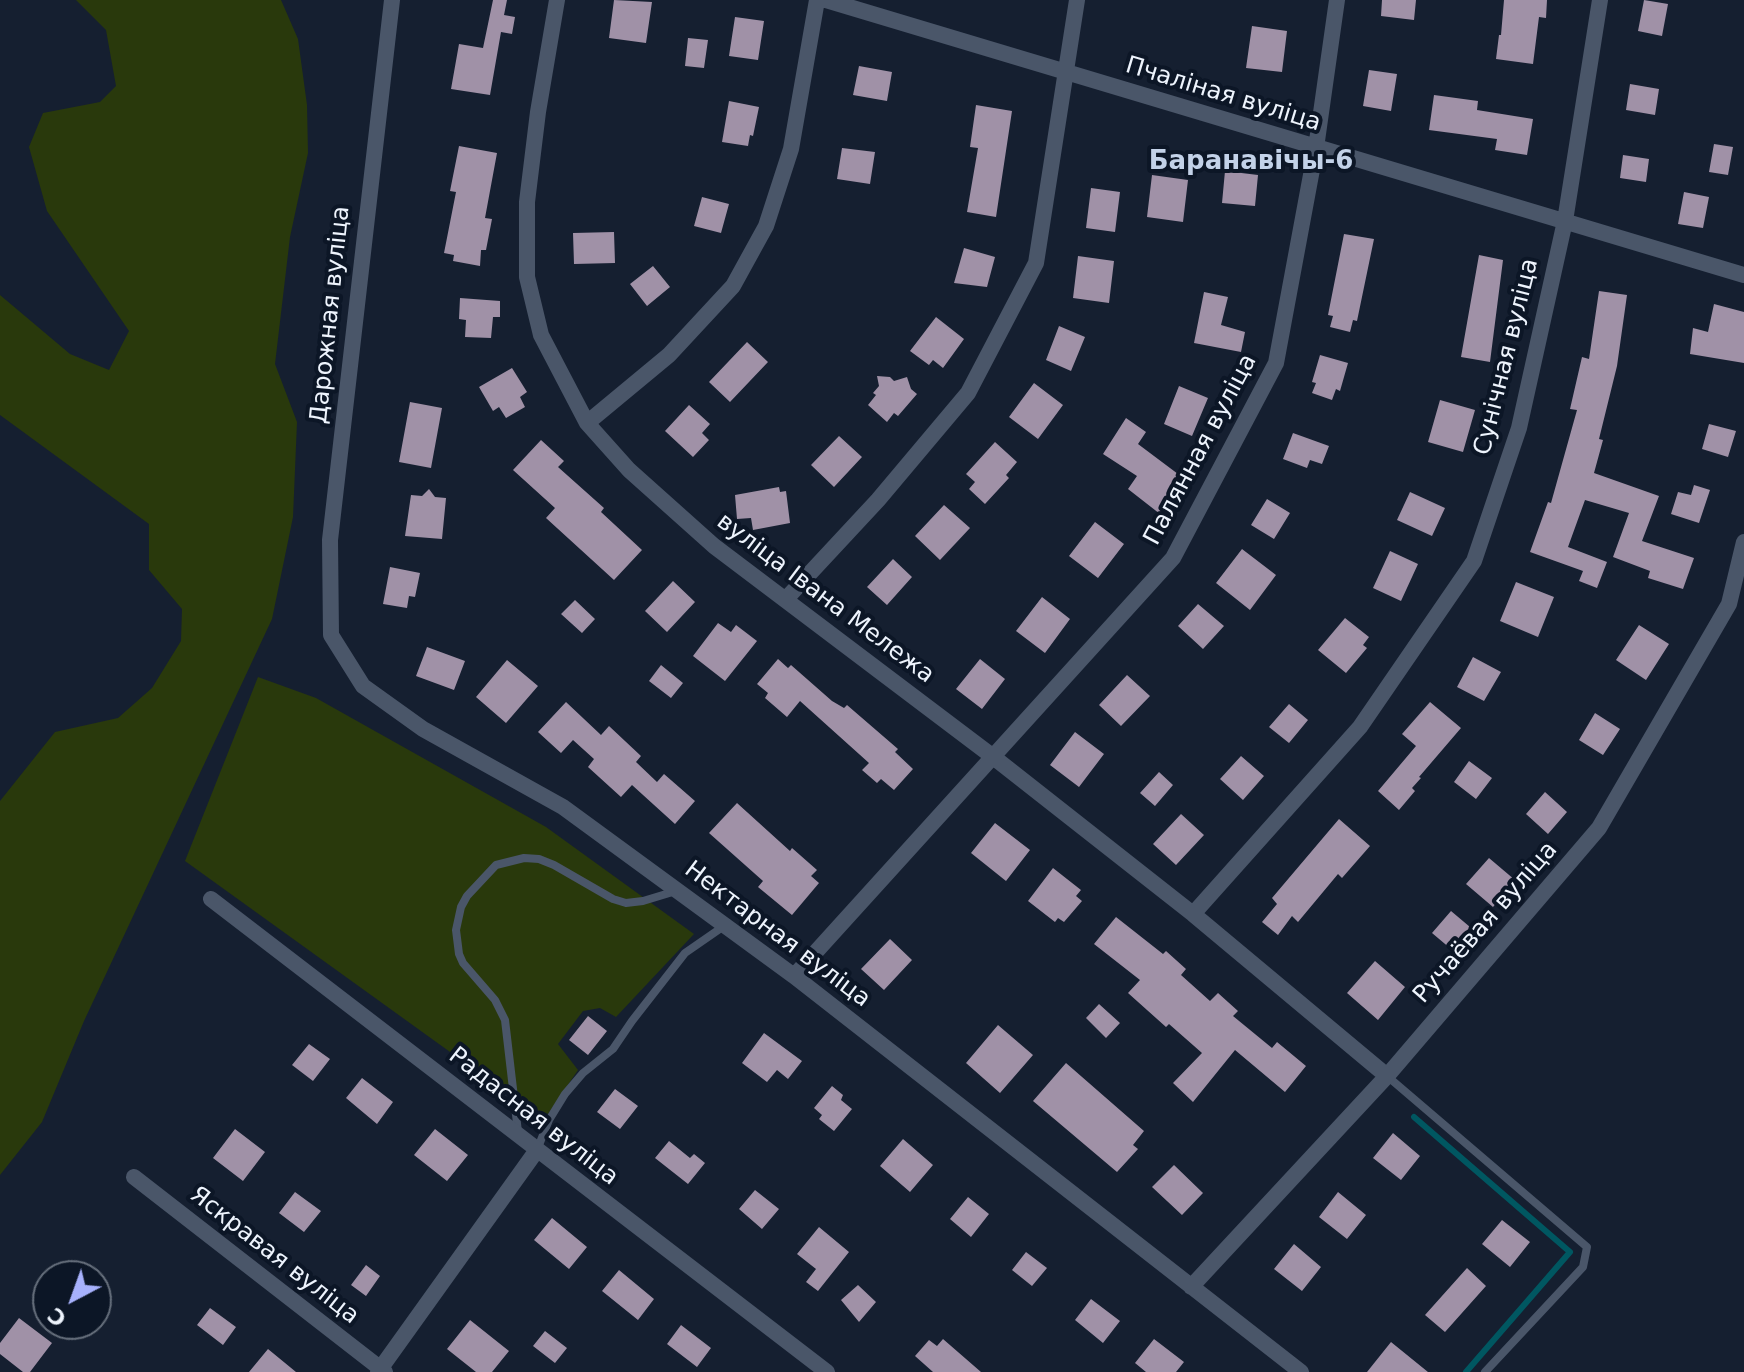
<!DOCTYPE html>
<meta charset="utf-8">
<style>
body{margin:0}
#map{position:relative;width:1744px;height:1372px;overflow:hidden;background:#151f30;font-family:"DejaVu Sans",sans-serif}
canvas{display:block}
.north{position:absolute;left:32px;top:1260px;width:80px;height:80px;box-sizing:border-box;background:#0c1626;border:2px solid #666f7c;border-radius:50%;rotate:221deg;font-size:22px;font-weight:700;line-height:32px;text-align:center;color:#eef4fd}
.north::after{content:'';display:block;margin:auto;width:28px;height:36px;background:#a7b1fc;clip-path:polygon(50% 0,100% 100%,50% 72%,0 100%)}
</style>
<div id="map">
<canvas width="1744" height="1372"></canvas>
<div class="north">С</div>
</div>
<script>
const c = document.querySelector('canvas').getContext('2d');
c.lineJoin = 'round';
function fillPath(path, color) { c.fillStyle = color; c.fill(path, 'evenodd'); }
const shape = rows => new Path2D(rows.map(r => 'M' + r).join(''));
function stroke(path, color, width, dash) { c.strokeStyle = color; c.lineWidth = width; c.lineCap = dash ? 'butt' : 'round'; c.setLineDash(dash || []); c.stroke(path); }
function label(font, color, halo, rows, align = 'center') {
  c.font = font + ' "DejaVu Sans",sans-serif'; c.lineWidth = 8; c.setLineDash([]); c.textBaseline = 'middle'; c.strokeStyle = halo; c.fillStyle = color; for (const [text, x, y, turn = 0] of rows) {
    c.save(); c.translate(x, y); c.rotate((+turn || 0) * Math.PI / 180); c.textAlign = isNaN(turn) ? turn : align; if (halo) c.strokeText(text, 0, 0); c.fillText(text, 0, 0); c.restore();
  }
}
fillPath(shape([
 [76,0,281,0,298,39,307,105,308,153,290,237,275,364,297,422,293,517,272,619,84,1021,42,1122,0,1175,0,801,55,732,118,718,152,688,181,641,182,609,149,570,149,524,0,415,0,295,70,354,109,370,129,331,47,211,29,147,43,113,100,102,116,86,106,30],
 [258,677,316,698,546,827,694,934,616,1017,600,1008,583,1011,558,1044,578,1070,548,1114,525,1106,185,861]
]), '#29390c');
stroke(shape([
 [1414,1117,1570,1252,1466,1372]
]), '#005761', 6);
fillPath(shape([
 [493,0,507,0,504,15,515,17,512,34,501,32,490,95,451,89,459,44,483,48],
 [614,0,652,2,646,43,609,38],
 [1382,0,1416,0,1414,20,1381,16],
 [1504,0,1547,0,1546,18,1539,17,1533,64,1496,59,1499,35,1501,35],
 [1644,0,1668,4,1662,36,1638,31],
 [735,17,764,21,758,60,729,56],
 [1252,26,1287,31,1282,72,1246,68],
 [688,38,708,40,704,68,685,66],
 [859,66,892,72,887,101,853,95],
 [1369,70,1397,74,1391,111,1363,106],
 [1630,84,1659,89,1655,115,1626,110],
 [1434,95,1478,101,1477,110,1533,119,1527,155,1495,150,1497,139,1429,130],
 [729,101,759,107,753,136,750,135,748,146,722,142],
 [976,105,1012,111,996,217,967,212,978,148,970,147],
 [1714,144,1733,147,1728,175,1709,172],
 [459,146,497,153,485,218,492,219,486,250,481,250,480,266,453,261,454,255,444,253,456,192,450,191],
 [842,148,875,152,870,184,837,179],
 [1623,155,1649,159,1646,182,1620,178],
 [1225,171,1258,175,1255,206,1222,203],
 [1152,175,1188,180,1183,222,1147,217],
 [1091,188,1120,192,1115,232,1086,228],
 [1684,192,1709,197,1703,228,1678,224],
 [702,197,729,204,721,233,694,226],
 [614,232,615,263,574,264,573,233],
 [1344,234,1374,239,1357,321,1353,320,1350,332,1330,327,1333,316,1328,315],
 [964,248,995,257,987,287,954,283],
 [1479,255,1503,260,1490,362,1461,357],
 [1078,256,1114,261,1109,303,1073,298],
 [653,266,670,287,647,306,630,284],
 [1599,291,1627,295,1617,366,1599,439,1603,440,1594,473,1659,496,1642,541,1694,558,1683,589,1648,578,1650,571,1613,557,1629,513,1585,500,1568,547,1607,562,1597,588,1579,581,1583,571,1530,552,1548,502,1551,503,1577,410,1570,409,1582,357,1589,359],
 [1204,292,1228,297,1221,325,1245,332,1241,352,1194,343],
 [460,298,500,301,500,317,493,317,491,338,465,337,466,320,459,319],
 [1714,304,1744,312,1744,363,1690,354,1693,328,1708,332],
 [936,317,964,339,943,368,933,360,929,365,910,351],
 [1059,326,1085,337,1071,371,1046,360],
 [747,342,768,362,730,402,709,382],
 [1320,355,1348,363,1340,391,1336,389,1332,400,1312,393,1316,383,1312,382],
 [512,368,527,392,520,397,525,407,506,418,499,407,493,411,479,387],
 [877,376,890,377,894,381,907,377,911,389,917,394,898,416,894,413,887,422,868,405,876,395,873,393,879,386],
 [1034,383,1063,405,1038,439,1009,417],
 [1179,386,1208,398,1192,436,1164,424],
 [1440,400,1475,410,1463,452,1428,442],
 [410,402,442,408,431,468,399,462],
 [689,405,710,424,702,433,709,440,693,457,665,431],
 [1126,418,1146,432,1138,444,1186,480,1160,514,1128,489,1137,476,1103,454],
 [1709,424,1736,431,1728,457,1702,449],
 [1293,433,1329,446,1322,464,1310,460,1307,468,1283,459],
 [839,436,862,457,834,487,811,465],
 [541,440,564,461,558,467,604,508,601,512,642,550,614,580,546,518,555,508,513,470],
 [995,442,1017,462,1006,475,1009,478,985,504,969,489,975,482,966,474],
 [1694,485,1710,490,1699,523,1671,514,1678,492,1691,495],
 [779,487,780,492,786,491,790,523,753,530,751,518,737,519,735,495],
 [429,489,435,497,446,498,442,539,405,536,411,495,422,496],
 [1410,492,1445,508,1432,536,1397,520],
 [1267,499,1290,513,1274,539,1251,525],
 [944,505,970,528,940,560,915,536],
 [1095,522,1124,544,1098,578,1069,556],
 [1242,549,1276,575,1250,610,1216,583],
 [1390,551,1418,564,1401,601,1373,588],
 [893,559,912,577,887,605,867,587],
 [390,567,420,573,415,597,409,596,407,608,383,604],
 [673,581,695,602,667,632,645,611],
 [1516,582,1554,597,1538,637,1500,621],
 [1042,597,1070,619,1045,653,1016,631],
 [575,600,595,619,582,633,561,614],
 [1198,604,1224,626,1203,649,1178,626],
 [1345,618,1369,637,1363,645,1367,648,1346,673,1318,650],
 [718,623,731,632,736,625,757,641,725,681,693,656],
 [1639,625,1669,644,1646,680,1616,660],
 [427,647,465,661,454,690,416,676],
 [1473,657,1501,672,1484,701,1457,687],
 [778,659,788,668,791,665,832,701,844,708,847,705,898,749,895,752,913,769,894,790,881,779,877,783,862,770,869,763,800,701,787,717,765,698,768,693,757,684],
 [980,659,1005,679,982,709,956,689],
 [507,660,538,686,506,723,476,697],
 [661,665,683,683,671,698,649,681],
 [1127,675,1150,696,1121,726,1099,705],
 [566,702,601,735,609,726,641,756,636,762,657,782,664,774,695,801,675,824,632,785,621,797,588,767,594,759,573,740,561,753,538,732],
 [1430,702,1461,728,1419,777,1421,778,1412,788,1415,791,1399,810,1378,791,1416,746,1402,734],
 [1289,704,1308,720,1289,743,1269,727],
 [1595,713,1620,729,1603,755,1579,740],
 [1075,732,1104,754,1079,787,1050,765],
 [1241,756,1264,776,1243,800,1220,779],
 [1469,761,1492,778,1476,799,1454,782],
 [1159,772,1173,785,1155,806,1140,793],
 [1545,792,1567,812,1548,834,1526,814],
 [737,803,790,851,792,848,817,870,811,876,819,883,792,915,758,887,763,881,709,833],
 [1181,814,1204,835,1176,865,1153,844],
 [1339,819,1370,846,1342,878,1338,874,1298,922,1292,916,1278,935,1262,922,1277,904,1272,898],
 [995,823,1030,850,1006,881,971,853],
 [1489,858,1515,880,1493,907,1466,884],
 [1053,868,1081,890,1076,896,1082,901,1064,922,1058,918,1055,922,1028,901],
 [1451,911,1470,927,1451,949,1432,933],
 [1116,917,1163,954,1166,951,1186,969,1181,975,1210,1001,1218,993,1238,1011,1233,1016,1272,1048,1277,1042,1306,1066,1285,1092,1235,1050,1193,1102,1173,1083,1202,1053,1169,1024,1166,1027,1128,993,1140,980,1094,944],
 [890,939,912,960,884,990,861,969],
 [1375,961,1405,987,1378,1020,1347,993],
 [1099,1004,1120,1023,1106,1038,1086,1018],
 [588,1016,607,1031,588,1055,569,1040],
 [998,1025,1033,1055,1000,1093,966,1063],
 [764,1033,802,1061,788,1079,777,1070,767,1082,742,1063],
 [309,1044,330,1059,313,1081,292,1065],
 [1066,1063,1144,1131,1133,1145,1138,1149,1117,1172,1033,1101],
 [362,1078,393,1102,377,1124,346,1098],
 [832,1086,843,1095,841,1100,852,1109,834,1131,819,1119,822,1115,814,1108],
 [615,1089,638,1106,620,1129,597,1112],
 [235,1129,265,1152,243,1181,213,1158],
 [435,1129,468,1155,447,1181,414,1155],
 [1393,1133,1420,1156,1401,1180,1373,1158],
 [903,1139,933,1165,910,1192,880,1166],
 [669,1141,690,1158,694,1154,705,1163,688,1184,655,1158],
 [1174,1165,1203,1193,1182,1215,1152,1187],
 [755,1190,779,1209,762,1229,739,1209],
 [295,1192,321,1211,304,1232,279,1213],
 [1338,1192,1366,1215,1347,1239,1319,1217],
 [968,1197,989,1214,971,1237,950,1219],
 [552,1218,587,1247,569,1269,534,1240],
 [1502,1220,1530,1242,1510,1267,1482,1244],
 [819,1227,849,1252,818,1291,806,1282,816,1269,797,1254],
 [1294,1244,1321,1267,1302,1291,1274,1269],
 [1026,1252,1047,1268,1032,1286,1012,1270],
 [366,1265,380,1276,366,1296,351,1285],
 [1467,1268,1486,1286,1445,1332,1425,1315],
 [619,1270,654,1299,638,1320,602,1291],
 [858,1285,876,1302,859,1322,841,1300],
 [1091,1299,1120,1321,1103,1343,1075,1320],
 [210,1308,236,1327,223,1345,197,1325],
 [19,1318,52,1343,30,1372,23,1372,0,1354,0,1343],
 [470,1320,509,1351,492,1372,476,1372,447,1349],
 [681,1325,711,1348,697,1367,667,1344],
 [545,1331,567,1348,555,1363,533,1346],
 [943,1339,981,1372,933,1372,915,1356,929,1340,937,1346],
 [1154,1339,1184,1362,1176,1372,1146,1372,1135,1363],
 [1391,1342,1428,1372,1367,1372],
 [268,1349,296,1372,249,1372]
]), '#a091a7');
stroke(shape([
 [1387,1076,1587,1247,1583,1267,1485,1372],
 [518,1132,505,1020,495,1000,463,963,459,954,456,930,461,907,467,896,496,865,524,858,539,859,554,865,613,899,626,903,643,901,676,891],
 [537,1150,549,1120,565,1094,583,1073,613,1049,632,1021,685,953,724,926]
]), '#4a5669', 8);
stroke(shape([
 [392,0,330,540,331,635,363,686,423,729,563,807,794,976,1301,1372],
 [557,0,538,112,527,202,527,277,541,335,587,423,629,470,714,546,992,756,1193,914,1387,1076],
 [826,0,1744,275],
 [587,423,669,355,733,286,766,226,791,149,817,0],
 [785,600,878,500,968,393,1036,263,1077,0],
 [211,899,827,1372],
 [1193,914,1360,727,1474,561,1519,428,1565,221,1600,0],
 [794,976,1173,558,1276,363,1316,148,1337,0],
 [134,1177,385,1372],
 [1191,1287,1387,1076,1599,828,1729,604,1744,542],
 [378,1372,537,1150]
]), '#4a5669', 16);
label('24px', '#eef4fd', '#0c1626', [
 ["Пчаліная вуліца",1223,95,17],
 ["Дарожная вуліца",331,315,-84],
 ["Сунічная вуліца",1507,357,-76],
 ["Палянная вуліца",1201,450,-62],
 ["вуліца Івана Мележа",825,599,37],
 ["Ручаёвая вуліца",1486,923,-49],
 ["Нектарная вуліца",777,935,37],
 ["Радасная вуліца",533,1117,38],
 ["Яскравая вуліца",274,1256,38]
]);
label('bold 26px', '#c3d2e8', '#0c1626', [
 ["Баранавічы-6",1251,162]
]);
</script>
